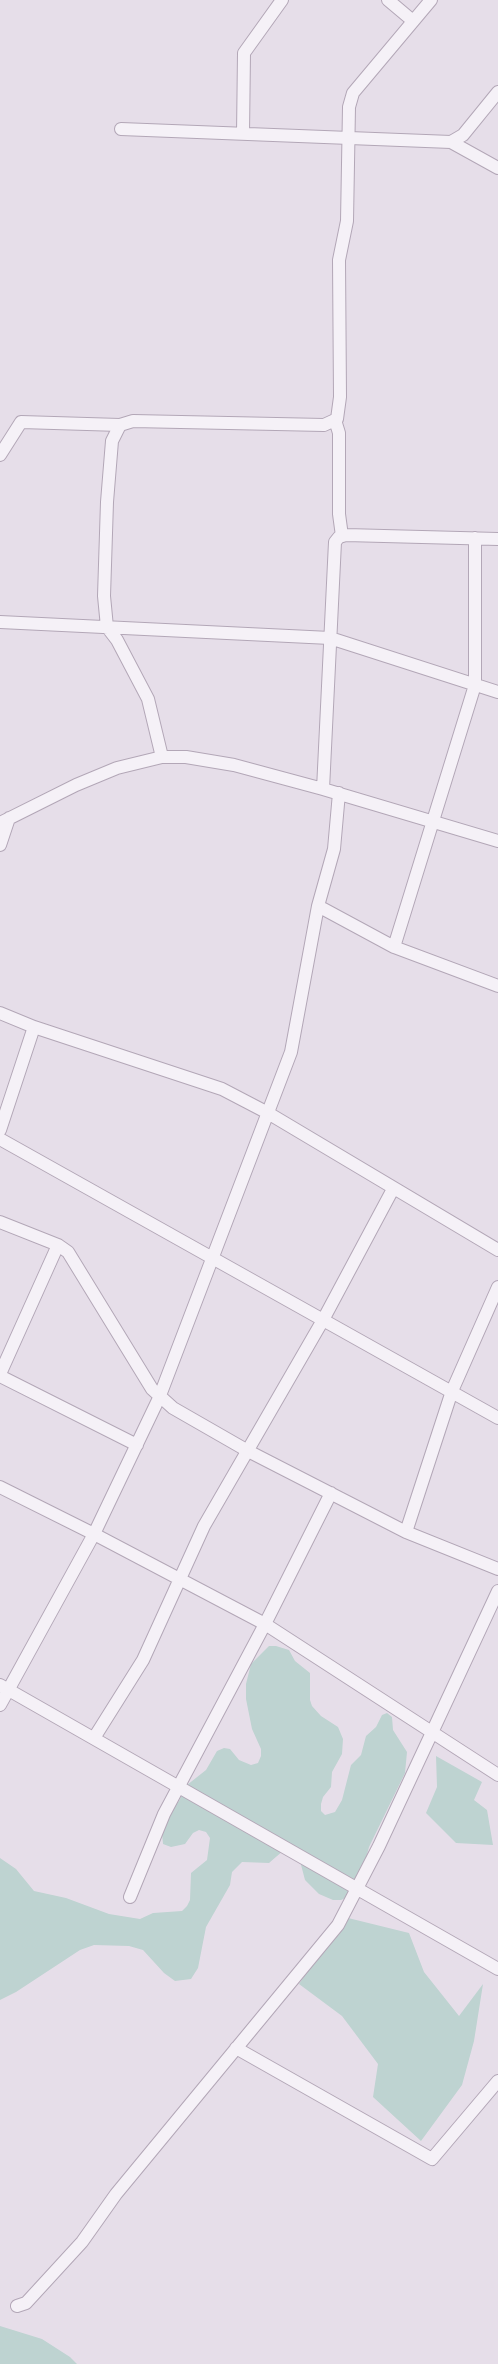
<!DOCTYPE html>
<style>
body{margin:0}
canvas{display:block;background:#e6dee9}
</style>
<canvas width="498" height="2364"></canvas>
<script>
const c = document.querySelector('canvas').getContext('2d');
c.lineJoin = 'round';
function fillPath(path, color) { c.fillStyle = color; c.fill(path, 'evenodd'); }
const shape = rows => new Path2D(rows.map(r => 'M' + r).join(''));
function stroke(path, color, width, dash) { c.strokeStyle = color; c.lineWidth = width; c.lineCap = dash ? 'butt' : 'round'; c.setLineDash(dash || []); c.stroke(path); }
fillPath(shape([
 [269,1646,276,1646,289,1650,295,1661,310,1673,310,1700,312,1706,321,1716,338,1727,343,1739,342,1754,332,1772,331,1787,323,1797,321,1804,321,1811,325,1815,335,1812,342,1800,351,1765,361,1755,366,1736,376,1727,382,1715,387,1713,392,1717,393,1730,407,1752,405,1773,369,1847,362,1873,348,1897,341,1900,333,1900,319,1894,305,1880,300,1861,284,1850,269,1863,242,1862,232,1872,230,1885,206,1927,198,1968,191,1979,175,1981,164,1973,143,1950,129,1946,94,1945,80,1950,16,1992,0,2000,0,1858,16,1869,34,1891,66,1898,109,1914,140,1919,153,1913,182,1911,187,1906,190,1900,191,1873,207,1860,210,1838,206,1832,199,1830,193,1833,185,1844,171,1847,163,1844,161,1823,179,1801,187,1785,206,1770,217,1751,224,1748,230,1749,239,1760,251,1765,258,1763,261,1756,261,1749,252,1729,246,1699,246,1684,251,1664],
 [436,1756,482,1782,474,1800,487,1810,493,1845,456,1843,426,1813,437,1787],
 [344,1917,409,1933,424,1972,459,2016,483,1984,474,2041,462,2085,421,2141,373,2097,378,2064,342,2016,299,1984],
 [0,2326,42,2339,70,2357,77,2364,0,2364]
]), '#bed3d1');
const minor = shape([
 [388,0,413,21],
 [121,129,451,142,463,135,498,92],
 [243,134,244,53,282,0],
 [451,142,498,168],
 [335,420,339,433,339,514,342,536],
 [120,425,112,441,107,502,104,596,107,627,117,640,148,699,162,757],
 [0,455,21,422,120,425,133,421,324,425,337,419,340,397,339,260,347,221,349,107,353,93,431,0],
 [0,622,330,638,498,692],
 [323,789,335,542,339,537,346,535,498,539],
 [0,823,76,785,117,768,162,757,186,757,234,765,323,789,498,841],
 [0,845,9,818],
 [318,906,394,947,498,986],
 [394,947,475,685,475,538],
 [0,1013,34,1027,222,1089,268,1113,498,1250],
 [0,1130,34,1027],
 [0,1139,498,1418],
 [0,1222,58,1245,68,1252,152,1389,173,1408,248,1451,406,1532,498,1569],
 [0,1374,58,1245],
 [0,1376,137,1445],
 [0,1487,94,1534,265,1624,498,1775],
 [406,1532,452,1391,498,1287],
 [0,1685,498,1969],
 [0,1705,94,1534,159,1398,291,1052,318,906,334,849,339,793],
 [94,1738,143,1660,204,1526,323,1320,393,1189],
 [130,1897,164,1814,265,1624,331,1493],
 [236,2048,432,2159,498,2081],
 [17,2306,26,2303,82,2242,116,2194,338,1925,379,1846,498,1591]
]);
stroke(minor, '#b3a7b7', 14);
stroke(minor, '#f5f1f7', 12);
</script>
